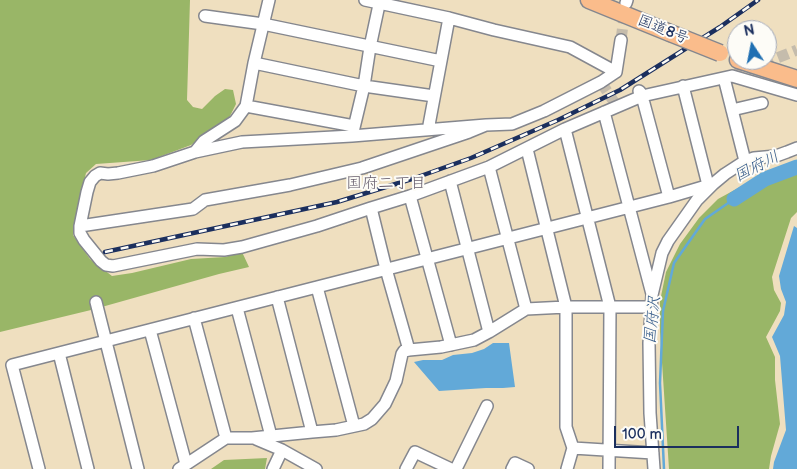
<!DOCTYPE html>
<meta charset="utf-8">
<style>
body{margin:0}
#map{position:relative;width:797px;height:469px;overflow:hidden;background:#efdfbf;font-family:"Balsamiq Sans",sans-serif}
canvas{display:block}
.north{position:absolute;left:727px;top:20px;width:50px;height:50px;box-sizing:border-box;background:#fdfcf7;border:1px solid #a3aaba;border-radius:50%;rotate:349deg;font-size:14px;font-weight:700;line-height:20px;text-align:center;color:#1b2f5e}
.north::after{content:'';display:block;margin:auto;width:18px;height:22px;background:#1f6fb2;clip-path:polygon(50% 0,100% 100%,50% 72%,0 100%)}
.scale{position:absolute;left:614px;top:426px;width:125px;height:22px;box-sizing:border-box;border:2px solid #1b2f5e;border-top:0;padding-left:6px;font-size:15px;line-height:18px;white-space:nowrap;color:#1b2f5e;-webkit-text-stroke:4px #fdfcf7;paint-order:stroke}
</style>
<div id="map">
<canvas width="797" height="469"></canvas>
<div class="north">N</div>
<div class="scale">100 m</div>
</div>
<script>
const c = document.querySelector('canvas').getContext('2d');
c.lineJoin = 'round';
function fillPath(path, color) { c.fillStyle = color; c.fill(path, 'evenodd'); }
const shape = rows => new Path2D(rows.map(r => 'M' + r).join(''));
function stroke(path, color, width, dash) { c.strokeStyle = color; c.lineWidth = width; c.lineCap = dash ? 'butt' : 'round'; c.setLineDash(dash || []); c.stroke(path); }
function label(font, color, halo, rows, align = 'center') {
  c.font = font + ' "Balsamiq Sans","Klee One",sans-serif'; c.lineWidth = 4; c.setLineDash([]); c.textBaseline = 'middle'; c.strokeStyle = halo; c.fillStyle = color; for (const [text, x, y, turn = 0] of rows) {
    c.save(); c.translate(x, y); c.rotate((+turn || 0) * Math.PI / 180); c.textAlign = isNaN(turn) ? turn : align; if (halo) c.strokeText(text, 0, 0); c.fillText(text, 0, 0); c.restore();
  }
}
fillPath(shape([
 [0,0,190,0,187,100,193,107,202,109,215,96,225,89,233,90,236,104,230,116,217,127,191,145,151,160,96,164,86,173,77,212,73,235,90,259,112,276,132,273,191,259,225,257,242,252,249,267,219,274,91,310,0,332],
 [797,161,797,212,791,218,772,277,774,290,781,303,780,311,766,337,775,357,775,380,780,424,771,456,769,469,669,469,660,332,660,301,666,272,680,244,699,218,718,199,740,187,774,174],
 [267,458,265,469,211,469,224,460]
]), '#99b667');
fillPath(shape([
 [794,226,797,228,797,469,773,469,774,462,786,430,780,356,772,337,784,315,786,302,781,289,779,276],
 [493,343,509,343,515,387,503,388,486,388,439,391,414,362,423,360,442,360,453,355,472,353,484,349]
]), '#62a9d8');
stroke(shape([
 [664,469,660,383,663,311,674,263,705,219,734,199]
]), '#62a9d8', 2.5);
stroke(shape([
 [734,199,765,179,797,167]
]), '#62a9d8', 15);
stroke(shape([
 [621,40,625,9],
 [732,76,797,50],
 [601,82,614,102]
]), '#c5bcac', 11, [11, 5.5]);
const minor = shape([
 [365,0,449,18,494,30,570,47,616,72,601,82,544,111,512,124,486,125],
 [626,3,627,0],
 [205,16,263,24,441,61],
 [254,63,364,86,434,96],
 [616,72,621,40],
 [724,78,745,161],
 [683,86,708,185],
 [639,91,640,92,642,96,669,197],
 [246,106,354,126],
 [732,110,762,103],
 [604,112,652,294],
 [429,125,449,18],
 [565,129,610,307,609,469],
 [352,136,364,86,370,47,380,0],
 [527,149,566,307,566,427,573,448,567,469],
 [195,152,204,141,235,121,246,106,254,63,269,0],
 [489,167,526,309],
 [450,181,489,332],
 [410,196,451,345],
 [371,208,386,269,409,350],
 [80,226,193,209,205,200,290,185,362,168,469,132,486,125,352,136,242,142,195,152,153,166,118,173,108,174,100,173,95,176,90,182,87,192,80,226,80,233,84,240,101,261,106,265,113,266,197,249,224,250,242,247,317,226,371,208,410,196,489,167,565,129,642,96,732,76,797,95],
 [317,287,354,426],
 [277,297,312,432],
 [96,302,138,469],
 [237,308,271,436],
 [194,318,226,438],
 [150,330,186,464],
 [59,353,88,469],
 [256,439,282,450,316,469],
 [573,448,653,453],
 [39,469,12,365,669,197,713,184],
 [179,469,226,438,252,438,312,432,336,430,364,424,372,419,385,404,396,381,402,354,404,351,409,350,441,347,474,340,489,332,526,309,566,307,650,307],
 [273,469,282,450],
 [406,469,415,452,451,469],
 [456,469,487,406],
 [512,469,515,463,528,469],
 [654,469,650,413,649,343,652,295,662,253,668,241,697,200,713,184,725,174,745,161,754,158,776,156,787,152,797,148]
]);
const highway = shape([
 [589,0,670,33],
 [738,60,797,79]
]);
stroke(minor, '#85878e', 14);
stroke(highway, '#85878e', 19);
stroke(minor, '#fff', 11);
stroke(highway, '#fabc8b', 16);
const rail = shape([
 [105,252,337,202,415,178,471,158,558,120,620,90,720,27,758,0]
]);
stroke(rail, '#1b2f5e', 4.5);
stroke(rail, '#fdfcf7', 2.5, [8]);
const highwayBridge = shape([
 [670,33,720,53]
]);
stroke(highwayBridge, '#85878e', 19, []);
stroke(highwayBridge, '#fabc8b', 16);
label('15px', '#1b2f5e', '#fdfcf7', [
 ["国道8号",663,30,22]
]);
label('italic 16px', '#345a89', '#fdfcf7', [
 ["国府川",757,167,-27],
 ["国府沢",653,320,-84]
]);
label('16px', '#665d6d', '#fdfcf7', [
 ["国府二丁目",386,184]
]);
</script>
